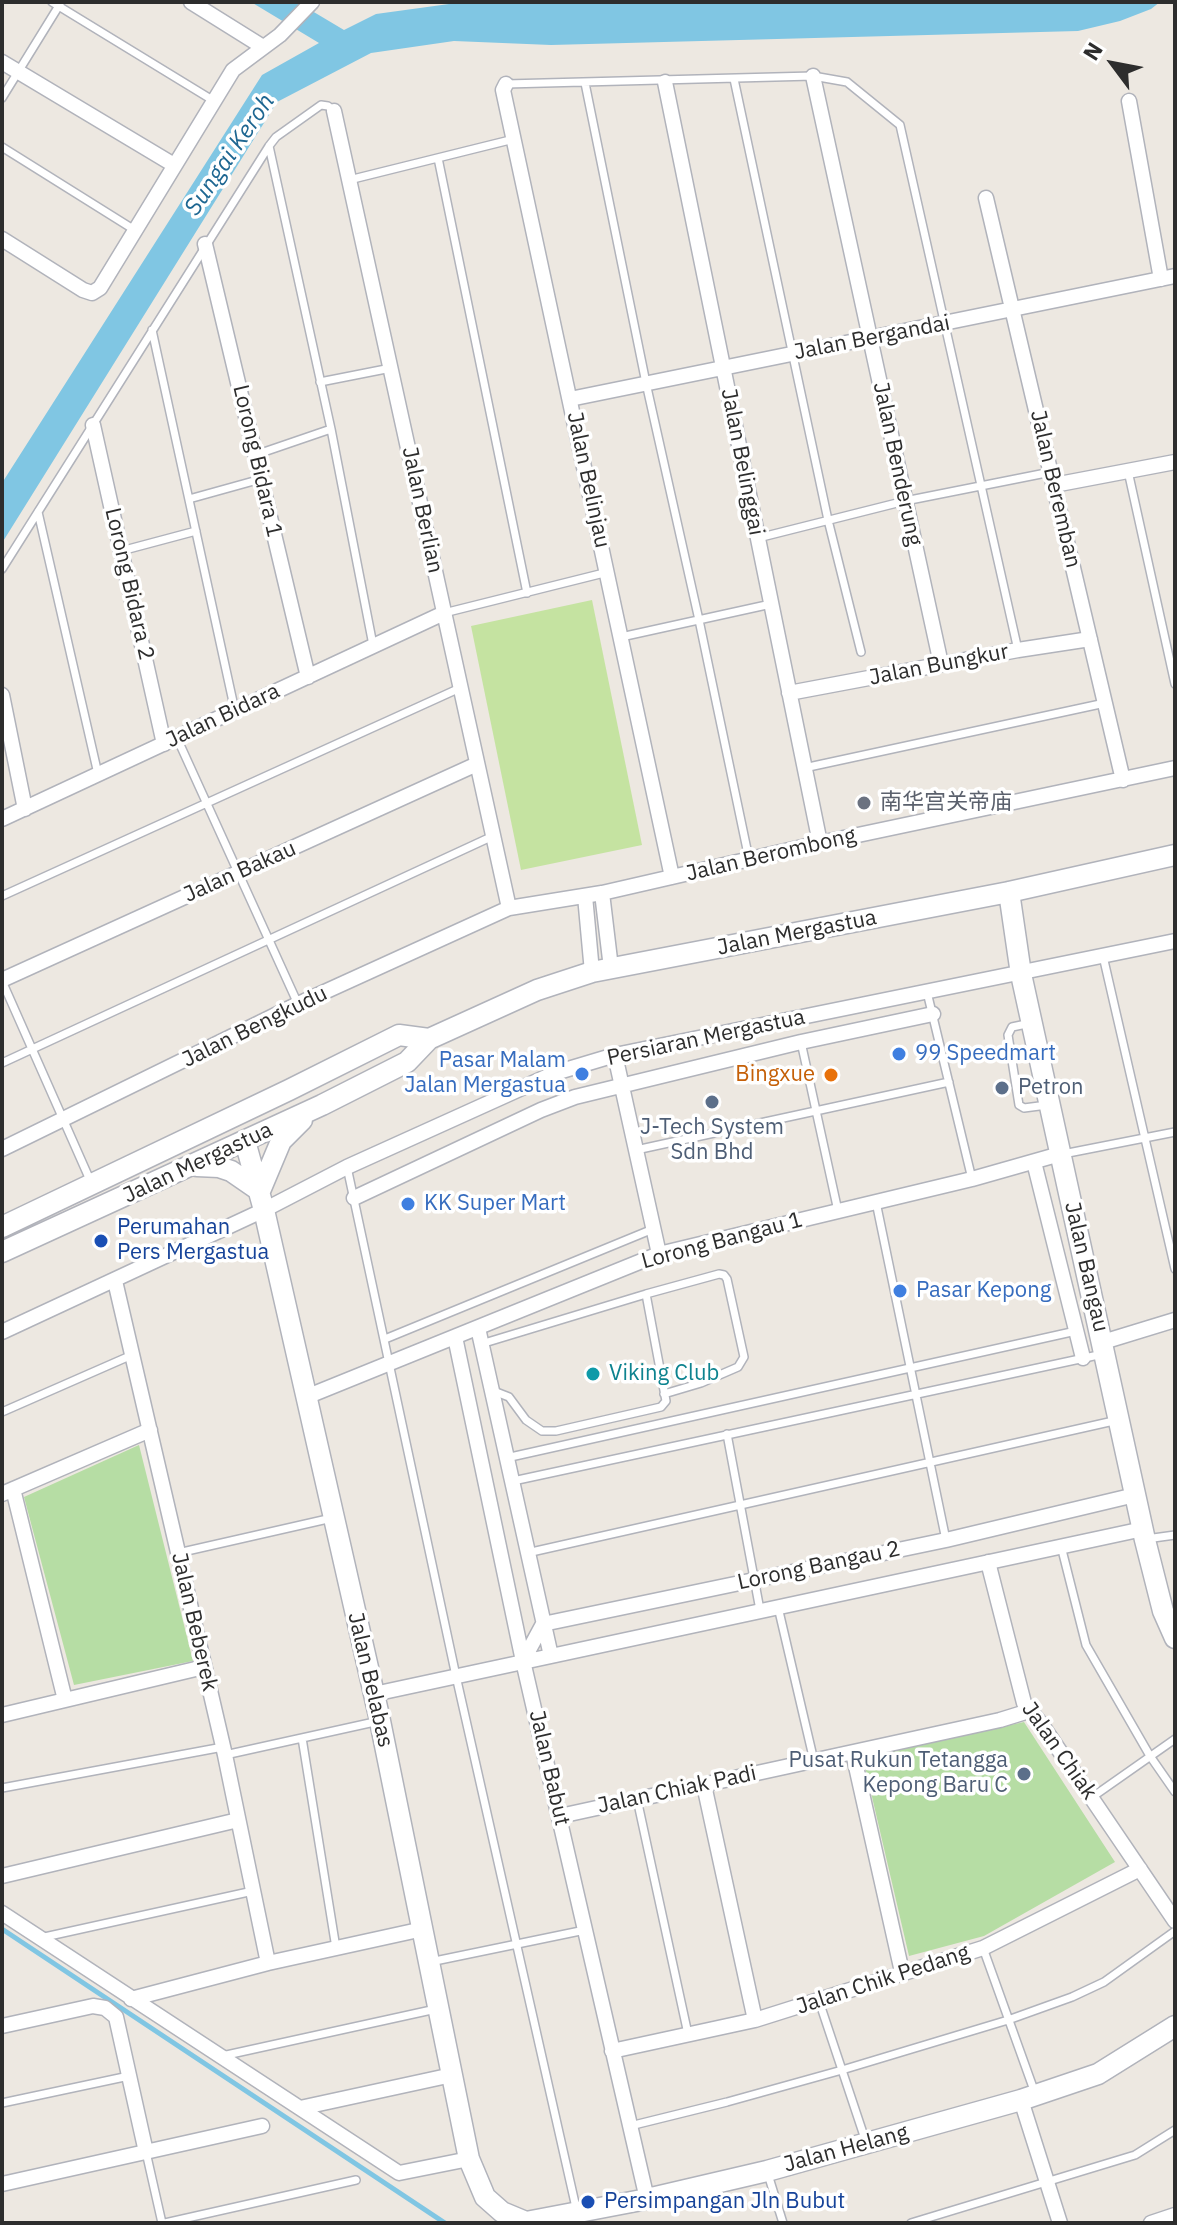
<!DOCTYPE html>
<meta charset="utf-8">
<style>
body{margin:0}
#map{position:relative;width:1177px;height:2225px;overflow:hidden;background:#ede8e1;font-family:"IBM Plex Sans",sans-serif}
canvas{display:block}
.frame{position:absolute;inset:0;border:4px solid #2d2d2d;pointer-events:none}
.north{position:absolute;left:1073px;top:24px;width:80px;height:80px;-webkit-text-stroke:6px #fff;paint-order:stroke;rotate:302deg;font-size:22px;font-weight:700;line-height:32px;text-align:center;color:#2d2d2d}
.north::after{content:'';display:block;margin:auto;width:28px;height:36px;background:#2d2d2d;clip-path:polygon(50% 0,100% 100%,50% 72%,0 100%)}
</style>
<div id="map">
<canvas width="1177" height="2225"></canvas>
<div class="frame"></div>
<div class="north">N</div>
</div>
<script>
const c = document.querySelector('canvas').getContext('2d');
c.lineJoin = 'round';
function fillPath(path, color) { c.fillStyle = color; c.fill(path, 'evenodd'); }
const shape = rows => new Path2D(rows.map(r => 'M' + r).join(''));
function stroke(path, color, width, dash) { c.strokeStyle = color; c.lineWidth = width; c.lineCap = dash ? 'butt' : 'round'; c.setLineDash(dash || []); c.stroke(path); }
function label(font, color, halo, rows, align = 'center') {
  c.font = font + ' "IBM Plex Sans","Noto Sans SC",sans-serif'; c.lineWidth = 7; c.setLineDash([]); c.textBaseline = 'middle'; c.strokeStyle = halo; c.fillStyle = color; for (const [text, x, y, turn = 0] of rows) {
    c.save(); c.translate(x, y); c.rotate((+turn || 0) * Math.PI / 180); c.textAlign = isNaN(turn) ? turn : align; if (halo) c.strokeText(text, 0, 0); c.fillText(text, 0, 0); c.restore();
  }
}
fillPath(shape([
 [139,1445,193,1661,74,1685,24,1497],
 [1024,1722,1115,1862,984,1936,909,1956,863,1758]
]), '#b6dda4');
fillPath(shape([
 [592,600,642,845,521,870,471,626]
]), '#c5e3a1');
fillPath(shape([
 [251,2,297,2,344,30,376,14,449,4,488,2,1160,2,1151,9,1120,21,1078,31,551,45,454,41,371,53,277,102,2,543,2,483,262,75,319,43]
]), '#80c6e3');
stroke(shape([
 [2,1929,445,2223]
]), '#80c6e3', 5);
const lane = shape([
 [52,2,214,101],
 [734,79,828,520,861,652],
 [585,83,646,383,699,620,749,859],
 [506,84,813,76,847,82,900,125,1018,650],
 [2,98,60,4],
 [269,146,331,429,373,645],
 [2,147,133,229],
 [438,158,527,593],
 [349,180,514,139],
 [152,330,235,711],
 [320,382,391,368],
 [255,455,331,429],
 [1128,471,1175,684],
 [189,499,261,479],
 [38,512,98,774],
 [758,538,905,501,1051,472],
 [121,551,196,531],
 [2,569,269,146,276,137,321,105,328,106,334,111],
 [444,613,608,572],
 [621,637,771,604],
 [177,738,298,1004],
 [804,768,1105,703],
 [2,896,460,688],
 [1103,956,1175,1269],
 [2,981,90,1180],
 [927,992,972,1179],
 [1031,1023,1012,1027,1008,1035,1019,1105,1024,1108,1047,1105],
 [801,1042,838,1211],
 [2,1063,493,836],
 [636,1150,949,1082],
 [1063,1154,1175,1132],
 [347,1167,456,1676,577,2212],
 [876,1202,946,1540],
 [385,1339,653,1229],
 [481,1344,646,1294,719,1274,724,1275,727,1279,744,1357,738,1367,701,1383,664,1394],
 [491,1390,509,1397,526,1420,542,1431,556,1431,661,1407,666,1401,646,1294],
 [2,1412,132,1355],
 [727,1434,760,1610],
 [506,1458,1076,1331],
 [513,1481,1103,1354],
 [1146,1539,1175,1535],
 [1061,1546,1086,1645,1150,1756,1175,1792],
 [178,1553,332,1518],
 [527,1553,1118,1420],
 [778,1607,814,1761],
 [302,1738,336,1948],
 [225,1755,379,1721],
 [2,1788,223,1747],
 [1091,1798,1175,1739],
 [637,1799,688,2034],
 [40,1938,253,1891],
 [983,1948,1035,2093],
 [430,1962,585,1930],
 [819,2001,865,2139],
 [222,2056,436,2009],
 [2,2103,129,2076],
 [630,2126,727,2102,842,2070,1008,2020,1072,1997,1104,1982,1175,1931],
 [146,2152,162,2223],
 [767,2171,783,2223],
 [165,2223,356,2180],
 [911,2223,1135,2155,1175,2130]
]);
const street = shape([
 [191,2,263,47],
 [2,62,174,165],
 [813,76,941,664],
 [665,82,820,843],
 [506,84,503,90,672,877],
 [1129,101,1161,279],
 [334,111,509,908],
 [986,198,1123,780],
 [2,239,83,290,92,293,100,288,233,70,280,35,312,2],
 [205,244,308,677],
 [570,399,1175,276],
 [93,425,164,744],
 [1054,485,1175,462],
 [789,693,1018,650,1090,639],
 [2,695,25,809],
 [2,819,444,613],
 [602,893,611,968],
 [585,896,592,972],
 [2,980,477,764],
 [615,1055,659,1254],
 [2,1149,298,1004,509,908,602,893,820,843,1175,768],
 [1034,1162,1083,1358],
 [354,1198,541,1110,575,1097,801,1042,933,1014],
 [115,1281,225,1755,268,1963],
 [478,1328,551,1656],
 [2,1332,264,1210,347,1167,555,1073,615,1055,1175,941],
 [455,1337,523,1661,647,2199],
 [1103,1342,1175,1320],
 [306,1397,659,1254,972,1179,1060,1154],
 [13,1489,65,1700],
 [2,1494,150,1430],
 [988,1562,1024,1703,1042,1725,1175,1921],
 [523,1661,543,1624,946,1540,1135,1495],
 [374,1694,1143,1529],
 [2,1715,204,1667],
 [853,1753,902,1972],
 [704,1785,755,2020],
 [560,1816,1000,1720,1029,1711],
 [2,1876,238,1820],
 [2,1913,399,2173,469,2159],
 [131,1999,268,1963,423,1929],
 [2,2026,93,2006,105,2008,116,2017,146,2152],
 [612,2051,755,2020,983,1948,1140,1869],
 [1021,2100,1060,2223],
 [300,2108,452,2075],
 [2,2184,262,2126],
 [1151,2223,1175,2215]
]);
const secondary = shape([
 [1009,892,1021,974,1145,1540,1163,1611,1175,1638],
 [245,1141,264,1210,379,1716,469,2159,485,2197,502,2212,526,2222,647,2199,767,2171,1021,2100,1098,2074,1175,2026],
 [197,1166,219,1167,231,1171,260,1191],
 [260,1191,281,1141,302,1120],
 [2,1227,289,1090,399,1035,429,1039],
 [2,1252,322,1105,407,1062,429,1039,537,990,592,972,1009,892,1175,855]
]);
stroke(lane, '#b1b3bb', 10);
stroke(street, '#b1b3bb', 17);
stroke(secondary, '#b1b3bb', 23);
stroke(lane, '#fff', 7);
stroke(street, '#fff', 14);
stroke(secondary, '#fff', 20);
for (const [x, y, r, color] of [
 [864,803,8,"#6b7280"],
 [899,1054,8,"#3f7fe0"],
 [582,1074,8,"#3f7fe0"],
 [831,1075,8,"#e8710a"],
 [1002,1088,8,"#5c6f8a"],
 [712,1102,8,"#5c6f8a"],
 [408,1204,8,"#3f7fe0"],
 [101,1241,8,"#1a4fb4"],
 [900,1291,8,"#3f7fe0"],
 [593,1374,8,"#0f9aa8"],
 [1024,1774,8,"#5c6f8a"],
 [588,2202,8,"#1a4fb4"]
]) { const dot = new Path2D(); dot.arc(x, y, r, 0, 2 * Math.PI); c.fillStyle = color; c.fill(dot); stroke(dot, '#fff', 3); }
label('22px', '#2d2d2d', '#fff', [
 ["Jalan Bergandai",872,338,-11],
 ["Lorong Bidara 1",257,461,77],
 ["Jalan Belinggai",742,462,79],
 ["Jalan Benderung",897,464,78],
 ["Jalan Belinjau",588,480,78],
 ["Jalan Beremban",1055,489,77],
 ["Jalan Berlian",422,510,78],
 ["Lorong Bidara 2",129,584,77],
 ["Jalan Bungkur",939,665,-11],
 ["Jalan Bidara",223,716,-25],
 ["Jalan Berombong",771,855,-13],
 ["Jalan Bakau",240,872,-24],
 ["Jalan Mergastua",797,933,-11],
 ["Jalan Bengkudu",255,1027,-26],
 ["Persiaran Mergastua",706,1038,-12],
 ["Jalan Mergastua",198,1163,-25],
 ["Lorong Bangau 1",722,1241,-15],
 ["Jalan Bangau",1086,1267,77],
 ["Lorong Bangau 2",819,1566,-12],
 ["Jalan Beberek",194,1622,77],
 ["Jalan Belabas",370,1680,77],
 ["Jalan Chiak",1059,1751,55],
 ["Jalan Babut",549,1768,77],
 ["Jalan Chiak Padi",677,1790,-12],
 ["Jalan Chik Pedang",883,1980,-18],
 ["Jalan Helang",846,2149,-15]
]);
label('22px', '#5b616d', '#fff', [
 ["南华宫关帝庙",880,803]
], 'left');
label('22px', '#366cbe', '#fff', [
 ["99 Speedmart",915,1054],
 ["Pasar Malam",566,1061,"right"],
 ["Jalan Mergastua",566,1086,"right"],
 ["KK Super Mart",424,1204],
 ["Pasar Kepong",916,1291]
], 'left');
label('22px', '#c56008', '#fff', [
 ["Bingxue",815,1075]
], 'right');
label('22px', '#4e5e75', '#fff', [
 ["Petron",1018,1088],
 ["J-Tech System",712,1128,"center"],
 ["Sdn Bhd",712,1153,"center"],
 ["Pusat Rukun Tetangga",1008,1761,"right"],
 ["Kepong Baru C",1008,1786,"right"]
], 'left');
label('22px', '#164399', '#fff', [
 ["Perumahan",117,1228],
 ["Pers Mergastua",117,1253],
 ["Persimpangan Jln Bubut",604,2202]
], 'left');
label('22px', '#0d838f', '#fff', [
 ["Viking Club",609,1374]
], 'left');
label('italic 24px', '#1d6691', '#fff', [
 ["Sungai Keroh",230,155,-56]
]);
</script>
